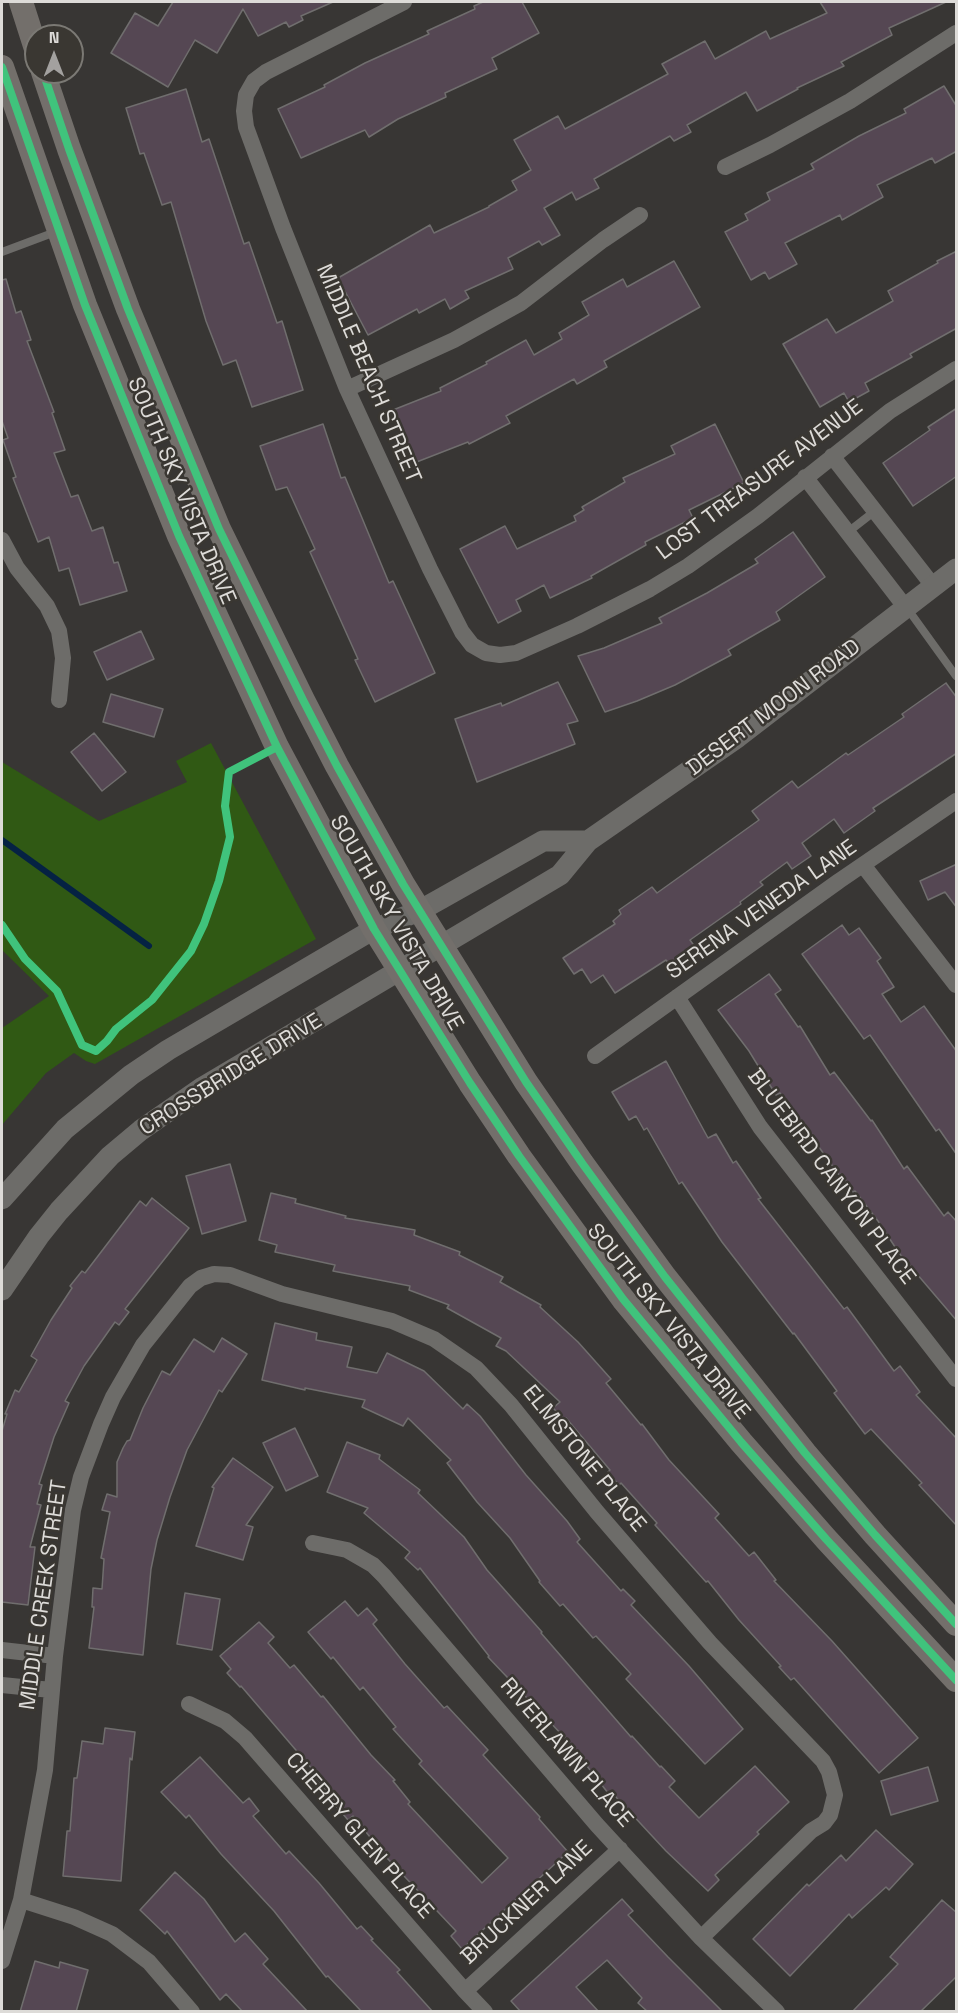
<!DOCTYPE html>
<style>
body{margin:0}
#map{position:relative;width:958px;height:2013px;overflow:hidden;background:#383634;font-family:"Space Grotesk",sans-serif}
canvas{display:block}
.frame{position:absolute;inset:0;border:3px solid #dddbd8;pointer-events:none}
.north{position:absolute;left:24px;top:24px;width:60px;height:60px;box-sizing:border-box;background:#3a3732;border:2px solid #7b7974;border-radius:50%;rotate:0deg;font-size:16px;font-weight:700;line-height:24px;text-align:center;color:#dddbd8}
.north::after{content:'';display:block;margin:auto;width:21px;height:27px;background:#a3a19f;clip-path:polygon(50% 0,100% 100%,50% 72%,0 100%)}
</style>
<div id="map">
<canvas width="958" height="2013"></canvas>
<div class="frame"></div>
<div class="north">N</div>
</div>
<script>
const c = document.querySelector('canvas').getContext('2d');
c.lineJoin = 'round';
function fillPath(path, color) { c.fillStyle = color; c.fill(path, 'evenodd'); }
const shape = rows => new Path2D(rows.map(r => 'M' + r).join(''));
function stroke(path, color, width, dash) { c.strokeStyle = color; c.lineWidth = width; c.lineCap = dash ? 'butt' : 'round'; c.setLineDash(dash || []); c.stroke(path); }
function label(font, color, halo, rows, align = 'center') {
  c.font = font + ' "Space Grotesk",sans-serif'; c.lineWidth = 5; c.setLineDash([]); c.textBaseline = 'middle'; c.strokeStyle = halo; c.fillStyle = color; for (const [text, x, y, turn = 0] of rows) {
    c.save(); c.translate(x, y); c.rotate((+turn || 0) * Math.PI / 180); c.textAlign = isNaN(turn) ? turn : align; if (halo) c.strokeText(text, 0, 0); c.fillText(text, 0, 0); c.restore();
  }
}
fillPath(shape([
 [211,743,316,939,95,1064,86,1061,74,1053,46,1073,2,1125,2,1028,49,996,2,950,2,762,99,821,187,782,176,761]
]), '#305914');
stroke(shape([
 [2,840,149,946]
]), '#052243', 6);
const building = shape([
 [173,2,333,2,301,16,303,20,289,27,286,22,258,36,243,9,217,53,195,40,168,87,111,53,135,13,158,26,173,2],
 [483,2,522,2,539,33,492,58,497,69,445,93,446,97,398,119,369,137,365,130,301,158,278,109,325,87,324,85,365,63,429,34,427,31,475,9,474,6,483,2],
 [820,2,946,2,889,28,892,35,841,62,844,66,797,88,798,89,757,111,746,92,687,125,691,132,674,141,670,136,594,179,599,188,576,200,572,192,544,208,560,235,542,245,539,241,508,258,513,269,465,291,469,298,450,309,445,299,419,313,417,309,368,335,338,278,430,225,434,233,489,207,489,206,517,190,512,181,531,170,514,140,558,116,565,129,668,74,662,64,705,41,715,59,766,31,770,39,827,13,820,2],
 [944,86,957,107,957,151,935,163,932,158,877,185,883,197,842,220,840,215,785,243,797,264,769,279,765,272,751,280,725,232,748,220,745,214,770,200,767,193,814,169,811,164,859,136,906,113,904,109,944,86],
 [186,89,202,142,209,139,244,244,249,242,277,323,282,321,303,390,252,407,236,360,223,365,206,321,171,202,162,205,144,153,140,154,126,108,186,89],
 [957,251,957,328,910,354,912,357,865,383,869,391,849,402,844,393,820,407,783,344,827,319,836,333,893,301,888,291,938,263,937,261,957,251],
 [674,261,700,307,604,361,607,367,577,384,574,379,506,416,510,423,469,444,468,442,414,463,393,410,441,391,440,388,487,364,486,362,526,340,534,355,562,339,559,333,589,315,582,302,623,279,627,287,674,261],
 [6,279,16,313,21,311,31,340,27,341,54,412,52,413,65,450,54,453,71,497,78,495,92,531,103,527,114,563,118,562,127,591,80,605,69,568,59,571,49,537,38,542,13,478,16,477,3,440,8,438,2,421,2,280,6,279],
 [957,408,957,476,913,506,883,463,930,430,928,427,957,408],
 [323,424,341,478,345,477,389,583,393,581,435,673,375,702,355,660,358,659,310,552,315,549,287,487,276,490,260,446,323,424],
 [715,424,744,483,689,510,693,518,645,542,646,545,591,576,592,578,550,598,544,585,516,600,521,611,498,623,460,549,505,526,517,549,576,521,574,516,584,510,582,507,625,482,623,478,675,454,671,446,715,424],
 [793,532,825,577,776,612,780,620,728,650,731,655,675,685,637,701,605,712,578,656,604,648,662,623,659,618,707,593,758,563,755,559,793,532],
 [141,631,154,659,107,680,94,652,141,631],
 [558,682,578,721,567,724,575,744,477,782,455,719,501,703,502,706,558,682],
 [946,683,957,698,957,753,873,808,875,811,844,833,834,819,802,843,811,856,792,869,787,862,760,882,763,885,740,902,741,904,690,940,695,947,670,965,666,960,615,993,603,975,591,983,582,969,574,974,563,958,615,924,613,921,621,914,619,910,652,887,657,893,759,820,752,811,792,781,798,788,846,753,848,755,904,717,902,714,946,683],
 [111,694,163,709,154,737,103,722,111,694],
 [94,733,126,772,102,791,71,752,94,733],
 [957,864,957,908,945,892,928,900,920,881,957,864],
 [842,925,849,935,859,928,881,958,877,961,894,987,882,994,901,1022,924,1006,957,1052,957,1155,939,1129,936,1131,870,1035,864,1039,802,954,842,925],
 [769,974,781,990,775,994,798,1027,800,1026,830,1075,834,1072,871,1121,872,1120,904,1169,907,1166,944,1216,948,1212,957,1222,957,1321,899,1253,878,1221,855,1191,853,1192,841,1174,839,1175,780,1093,776,1095,749,1051,718,1010,769,974],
 [666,1061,708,1138,716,1134,733,1163,736,1161,761,1198,758,1199,844,1309,847,1307,894,1371,900,1366,920,1392,916,1395,957,1439,957,1526,919,1485,922,1483,871,1429,865,1434,834,1393,837,1391,794,1333,793,1334,722,1242,682,1182,679,1184,647,1128,644,1130,636,1116,629,1120,612,1092,666,1061],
 [230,1164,246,1221,202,1234,186,1176,230,1164],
 [271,1193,296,1199,295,1203,346,1216,345,1218,415,1230,414,1235,460,1252,459,1255,503,1277,500,1282,541,1305,540,1307,578,1342,611,1379,606,1383,641,1425,642,1424,669,1460,719,1514,715,1518,749,1556,754,1552,776,1580,774,1581,832,1641,918,1738,879,1773,794,1678,791,1680,779,1667,781,1666,739,1620,708,1581,706,1582,655,1525,657,1523,621,1483,619,1485,608,1472,610,1470,566,1418,565,1420,553,1408,560,1402,506,1351,496,1346,501,1338,447,1308,449,1305,409,1290,410,1286,333,1271,335,1265,275,1252,277,1245,259,1240,271,1193],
 [152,1198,189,1228,125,1309,129,1312,119,1325,115,1322,84,1366,65,1401,69,1403,54,1437,39,1484,42,1485,37,1504,41,1505,30,1547,35,1547,28,1605,2,1602,2,1431,7,1414,5,1414,15,1390,19,1392,37,1360,31,1356,51,1320,72,1288,70,1286,82,1271,85,1273,140,1201,146,1206,152,1198],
 [275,1323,317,1333,316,1340,352,1347,347,1367,377,1373,387,1353,424,1371,463,1409,467,1404,480,1416,526,1475,567,1521,580,1539,577,1542,621,1591,623,1589,635,1601,631,1605,689,1666,743,1729,705,1764,626,1679,631,1674,596,1636,593,1638,563,1604,560,1606,539,1582,540,1581,510,1538,477,1502,447,1463,451,1460,408,1418,403,1426,362,1407,365,1400,305,1388,305,1390,262,1380,275,1323],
 [222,1338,247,1354,222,1392,219,1390,187,1450,170,1497,157,1540,151,1569,143,1655,89,1648,94,1607,92,1607,93,1588,102,1589,104,1559,101,1558,110,1512,102,1510,107,1494,117,1497,117,1462,123,1448,127,1441,130,1440,143,1408,162,1371,170,1375,194,1339,214,1352,222,1338],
 [295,1428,318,1476,286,1491,263,1443,295,1428],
 [347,1442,380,1455,379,1459,420,1490,418,1493,464,1537,487,1570,542,1632,541,1633,631,1737,632,1736,660,1767,661,1766,675,1781,669,1787,699,1818,755,1766,789,1802,757,1832,759,1834,715,1875,719,1880,708,1891,666,1851,615,1796,612,1798,565,1738,488,1657,489,1656,420,1568,418,1570,405,1558,410,1552,364,1513,368,1508,327,1492,347,1442],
 [233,1458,273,1487,246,1525,253,1527,243,1560,196,1546,214,1488,212,1487,233,1458],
 [185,1593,220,1599,212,1650,177,1644,185,1593],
 [345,1601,358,1616,367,1608,377,1620,373,1624,405,1664,444,1708,447,1706,488,1750,483,1755,540,1817,539,1819,568,1852,462,1949,451,1936,456,1931,387,1858,353,1816,348,1820,337,1807,339,1805,311,1774,313,1770,241,1686,240,1687,227,1673,231,1669,220,1656,259,1622,274,1637,268,1643,290,1668,294,1665,321,1697,323,1696,371,1755,395,1780,393,1781,410,1802,408,1804,482,1883,508,1858,419,1764,422,1761,393,1729,396,1727,363,1687,360,1690,333,1657,331,1659,308,1632,345,1601],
 [105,1728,135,1732,132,1760,130,1758,121,1881,63,1876,67,1831,70,1831,74,1778,77,1778,82,1741,103,1744,105,1728],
 [200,1757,243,1803,249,1798,259,1811,253,1816,286,1854,289,1851,319,1883,357,1929,361,1926,373,1939,371,1940,400,1970,397,1972,433,2012,362,2012,328,1976,326,1977,274,1911,221,1854,189,1815,186,1818,161,1792,200,1757],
 [928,1767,938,1801,891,1815,881,1781,928,1767],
 [876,1830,913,1864,889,1890,886,1887,852,1918,849,1914,790,1976,753,1939,807,1884,809,1886,841,1855,846,1861,876,1830],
 [175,1872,204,1899,235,1942,245,1933,268,1959,263,1964,308,2012,243,2012,226,1994,220,2000,167,1931,165,1934,140,1910,175,1872],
 [622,1899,633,1911,628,1915,668,1957,723,2012,648,2012,638,2003,642,1998,607,1960,576,1987,599,2012,521,2012,511,2001,622,1899],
 [942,1900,957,1913,957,1976,920,2012,852,2012,898,1964,890,1957,942,1900],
 [35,1961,59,1968,60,1962,88,1970,76,2012,20,2012,35,1961]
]);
fillPath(building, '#554753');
stroke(building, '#706e6e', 1.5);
stroke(shape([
 [2,252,58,231],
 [848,532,875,511],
 [907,608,956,676]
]), '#6d6c69', 8);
stroke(shape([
 [404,2,266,72,254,81,246,95,244,111,246,127,283,228,347,389,430,569,462,632,472,645,486,653,500,655,516,653,577,626,650,589,688,566,758,516,890,411,956,369],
 [725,167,770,145,850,101,956,33],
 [347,389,454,340,521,303,603,240,640,215],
 [832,456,934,587],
 [805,477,906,608],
 [2,540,17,568,47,606,59,631,63,658,59,700],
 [863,865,956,985],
 [677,997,760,1127,956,1379],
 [595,1056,839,881,956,801],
 [313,1543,347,1550,373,1565,384,1576,597,1825,701,1938,777,2012],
 [2,1650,55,1656],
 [2,1685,51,1690],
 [189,1704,225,1721,245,1738,465,1991,485,2012],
 [21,1900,74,1917,112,1934,149,1962,192,2012],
 [2,1961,21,1900,45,1770,55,1656,73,1510,81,1477,101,1424,113,1397,143,1345,190,1286,201,1278,214,1274,230,1275,282,1294,392,1321,434,1339,476,1368,511,1405,597,1512,710,1643,823,1761,829,1772,835,1795,830,1815,824,1823,811,1831,701,1938],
 [465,1991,620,1849]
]), '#6d6c69', 16);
stroke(shape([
 [2,1199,65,1129,131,1075,168,1050,374,929,419,911,444,897,543,841,588,841],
 [2,1290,39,1236,59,1211,110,1156,141,1130,203,1087,560,875,588,841,738,737,956,569]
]), '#6d6c69', 21);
stroke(shape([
 [21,2,36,49],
 [2,67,85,305,179,536,277,747,374,929,470,1083,519,1156,623,1299,741,1442,826,1539,956,1680],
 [43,72,69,149,128,309,219,529,303,700,337,766,403,884,526,1082,582,1163,665,1277,805,1453,875,1535,956,1624]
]), '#736f6b', 24);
stroke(shape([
 [2,67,85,305,179,536,277,747,374,929,470,1083,519,1156,623,1299,741,1442,826,1539,956,1680],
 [43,72,69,149,128,309,219,529,303,700,337,766,403,884,526,1082,582,1163,665,1277,805,1453,875,1535,956,1624],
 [2,925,25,959,57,991,82,1045,96,1051,107,1041,116,1029,152,1000,191,951,204,924,219,881,230,837,225,806,229,772,277,747]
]), '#40c37c', 8);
label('22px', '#dddbd8', '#3a3732', [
 ["MIDDLE BEACH STREET",368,374,67],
 ["LOST TREASURE AVENUE",760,480,-37],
 ["SOUTH SKY VISTA DRIVE",181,491,67],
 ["DESERT MOON ROAD",774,708,-37],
 ["SERENA VENEDA LANE",762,910,-35],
 ["SOUTH SKY VISTA DRIVE",396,923,60],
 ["CROSSBRIDGE DRIVE",231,1075,-32],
 ["BLUEBIRD CANYON PLACE",831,1177,53],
 ["SOUTH SKY VISTA DRIVE",668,1322,51],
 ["ELMSTONE PLACE",584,1459,51],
 ["MIDDLE CREEK STREET",44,1595,-82],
 ["RIVERLAWN PLACE",566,1753,49],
 ["CHERRY GLEN PLACE",359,1836,49],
 ["BRUCKNER LANE",527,1903,-43]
]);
</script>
